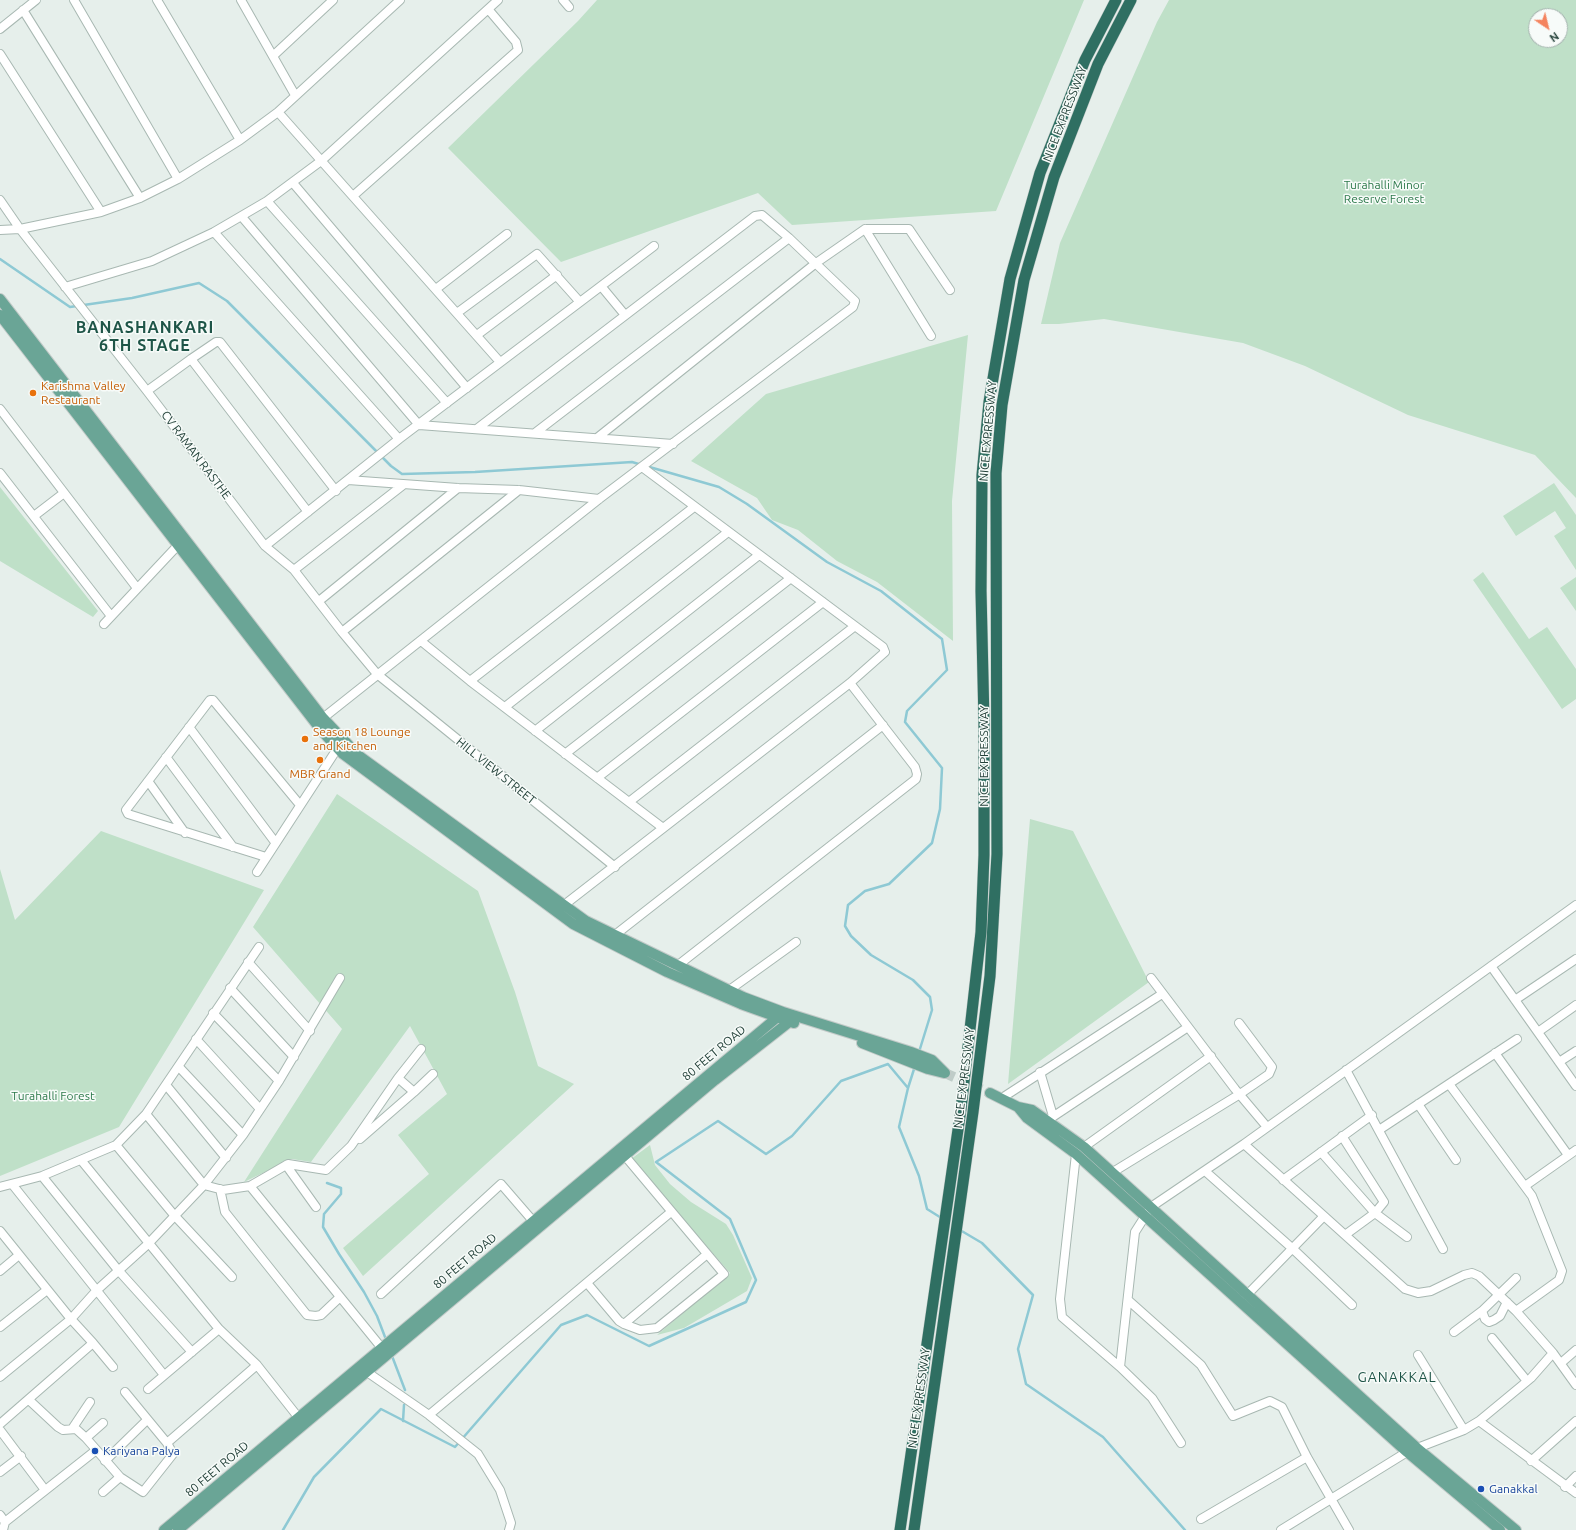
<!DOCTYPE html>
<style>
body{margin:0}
#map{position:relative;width:1576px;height:1530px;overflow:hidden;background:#e6efeb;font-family:Ubuntu,sans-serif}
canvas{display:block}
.north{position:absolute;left:1528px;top:8px;width:40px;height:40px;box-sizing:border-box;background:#f7fbf9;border:1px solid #a3b1ad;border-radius:50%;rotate:145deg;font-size:11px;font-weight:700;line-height:16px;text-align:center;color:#24423a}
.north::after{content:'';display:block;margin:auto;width:14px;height:18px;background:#f4845f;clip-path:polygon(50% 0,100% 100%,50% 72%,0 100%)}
</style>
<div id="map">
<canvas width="1576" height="1530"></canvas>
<div class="north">N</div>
</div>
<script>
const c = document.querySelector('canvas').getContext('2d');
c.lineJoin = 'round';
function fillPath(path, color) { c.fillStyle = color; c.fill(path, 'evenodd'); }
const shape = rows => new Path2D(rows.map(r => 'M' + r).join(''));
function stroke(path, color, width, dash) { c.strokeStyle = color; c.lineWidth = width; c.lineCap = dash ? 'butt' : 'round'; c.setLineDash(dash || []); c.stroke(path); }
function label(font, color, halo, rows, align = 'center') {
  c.font = font + ' Ubuntu,sans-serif'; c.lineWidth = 3; c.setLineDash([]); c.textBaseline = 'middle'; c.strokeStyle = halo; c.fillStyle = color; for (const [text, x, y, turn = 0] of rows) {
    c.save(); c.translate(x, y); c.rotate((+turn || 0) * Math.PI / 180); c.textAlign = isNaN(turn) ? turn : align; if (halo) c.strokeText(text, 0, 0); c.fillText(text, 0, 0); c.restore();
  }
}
fillPath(shape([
 [597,0,1084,0,996,211,792,225,758,193,561,262,448,148,578,21],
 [1169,0,1576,0,1576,498,1535,455,1408,415,1305,366,1243,343,1104,319,1059,324,1041,324,1060,243,1157,22],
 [1536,16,1560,16,1560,40,1536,40],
 [968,335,952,501,953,641,877,582,837,561,798,530,772,520,757,498,691,461,766,394],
 [1554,483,1576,515,1576,570,1554,536,1566,528,1555,511,1516,536,1503,516],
 [0,487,98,611,93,617,0,561],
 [1483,572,1529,639,1547,627,1576,669,1576,699,1562,709,1473,580],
 [1576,577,1576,611,1560,588],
 [337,794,478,891,515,992,538,1066,574,1084,363,1276,343,1248,429,1174,398,1135,447,1094,410,1026,311,1162,292,1159,244,1182,342,1029,253,927],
 [1030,819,1073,831,1149,982,1008,1084],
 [101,831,264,890,119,1127,0,1176,0,869,15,920],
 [650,1145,655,1165,670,1184,691,1202,726,1224,733,1235,752,1278,747,1291,684,1328,657,1335,730,1273,631,1159]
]), '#bfe0c8');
stroke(shape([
 [0,259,70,307,132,298,199,283,227,301,391,466,402,474,475,472,632,462,642,465],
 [646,466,719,487,747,504,827,562,881,591,942,639,947,670,907,711,905,722,942,768,940,809,932,843,889,884,865,891,848,905,845,926,851,936,871,955,913,980,930,997,932,1010,919,1052],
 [908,1088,915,1066],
 [327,1183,341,1188,341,1194,324,1214,323,1227,339,1254,364,1292,377,1316,385,1337],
 [960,1230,982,1243,1033,1295,1018,1349,1026,1384,1103,1437,1185,1530],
 [392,1356,405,1390],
 [403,1421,404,1405],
 [283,1530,314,1477,381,1409,455,1447,561,1325,587,1315,649,1346,746,1302,756,1280,730,1219,656,1162,718,1121,766,1154,792,1136,841,1081,888,1064,908,1088,899,1127,919,1176,927,1209,943,1219]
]), '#8ec9d4', 2.5);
stroke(shape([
 [945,1073,990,1093]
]), '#bfccc8', 10, [10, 5]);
const minor = shape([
 [74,0,178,179],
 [157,0,240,140],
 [241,0,295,95],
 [563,0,569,7],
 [23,10,140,198],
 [0,29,36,0],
 [0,54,101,212],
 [274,55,333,0],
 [278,112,500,362],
 [293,183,467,388],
 [353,196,518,50,516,42,488,9],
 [0,200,20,229,147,391,265,546,294,570,342,632,377,674,615,867],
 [267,201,447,403],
 [242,217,419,425,673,444],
 [865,229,931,336],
 [0,230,20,229,101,212,140,198,178,179,240,140,278,112,400,0],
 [214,232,399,439],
 [601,286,625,315],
 [65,287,152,261,214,232,267,201,321,161,498,0],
 [436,289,507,234],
 [457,313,537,254,579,301],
 [477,335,557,275],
 [191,359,308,512],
 [147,391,191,359,216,342,220,342,336,491],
 [0,409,137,588],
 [535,433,789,238],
 [597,438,816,263,865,229,909,229,950,290],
 [0,473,111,616],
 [348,480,458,488,519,490,599,499],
 [34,516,64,493],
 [265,546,399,439,654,246],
 [294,570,403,485],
 [319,601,458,488],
 [104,624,181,542],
 [342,632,519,490],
 [421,641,470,681,663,828],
 [470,681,694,507],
 [505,707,728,532],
 [318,722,599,499,853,307,855,301,789,238,762,215,755,216,478,428],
 [189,727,275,842],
 [535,731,759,555],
 [565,754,791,578],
 [166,757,233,847],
 [597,778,823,602],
 [148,781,185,833],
 [629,802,855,626],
 [266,857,128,814,126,810,210,700,213,700,300,805],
 [257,872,337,749],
 [559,909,850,683,885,652,883,647,855,626,642,467],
 [615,935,883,725],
 [248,962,310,1031],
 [677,966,916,779,917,774,915,767,850,683],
 [1491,966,1576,1086],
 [1151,978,1235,1089,1267,1127],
 [230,988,294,1057],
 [728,991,796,942],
 [1515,1000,1576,959],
 [213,1013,279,1081],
 [1538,1032,1576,1005],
 [196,1039,260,1109],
 [1495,1053,1568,1155],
 [1559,1062,1576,1051],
 [179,1067,243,1135],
 [1346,1070,1443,1249],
 [1040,1072,1053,1116],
 [1449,1084,1532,1196,1562,1271,1559,1280,1516,1311],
 [166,1085,226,1158],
 [414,1092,433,1074],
 [1002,1098,1162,994],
 [1418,1104,1456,1160],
 [146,1114,204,1185,223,1190,250,1186,288,1164,326,1170,351,1146,398,1078,421,1049],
 [1048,1120,1188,1027],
 [1379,1130,1517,1039],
 [1342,1136,1384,1202,1375,1213,1345,1235],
 [360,1139,414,1092,398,1078],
 [1244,1144,1405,1289,1418,1293,1431,1291,1464,1275,1472,1273,1479,1276,1516,1311,1553,1353,1576,1385],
 [116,1145,174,1215,232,1277],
 [1084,1147,1211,1056],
 [1321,1152,1375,1213,1407,1237],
 [1076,1154,1060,1299,1062,1317,1120,1367,1135,1232,1151,1207,1244,1144,1576,905],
 [81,1160,219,1329,257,1365,302,1422],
 [286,1165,316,1207],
 [1205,1171,1293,1249,1352,1305],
 [1113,1172,1240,1094,1269,1074,1272,1067,1239,1023],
 [42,1176,118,1270,192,1352],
 [1283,1180,1372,1115],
 [12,1184,164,1375],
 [250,1186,385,1352],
 [1525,1186,1576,1150],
 [0,1187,42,1176,116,1145,146,1114,259,947],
 [220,1189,225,1212,307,1315,316,1316,321,1315,339,1298],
 [0,1231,71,1319,93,1343,0,1424],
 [0,1271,19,1255],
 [587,1283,619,1321,624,1324,640,1330,657,1328,724,1274,625,1156],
 [381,1294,501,1184,533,1221],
 [1244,1298,1323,1217],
 [1128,1300,1201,1365,1233,1416,1270,1401,1282,1407,1307,1457,1349,1530],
 [1482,1311,1516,1278],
 [624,1324,706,1255],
 [0,1327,47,1290],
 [1454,1332,1482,1311,1485,1319,1489,1322,1494,1320,1500,1316,1507,1302],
 [1492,1338,1527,1381],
 [93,1343,113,1367],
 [1418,1355,1464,1430],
 [1561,1363,1576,1350],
 [1120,1367,1152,1398,1181,1443],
 [367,1372,429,1415,478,1454,500,1490,511,1523,509,1530],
 [0,1377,71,1319,97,1290,148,1244,204,1185,243,1135,279,1081,340,978],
 [148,1389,219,1329],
 [125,1392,167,1443],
 [29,1400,58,1427,63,1430,76,1429,86,1438,120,1477,143,1492,173,1454,167,1443,257,1365],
 [429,1415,671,1212],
 [1479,1421,1576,1493],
 [72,1429,90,1402],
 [0,1430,45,1490],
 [86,1438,103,1423],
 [105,1461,147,1420],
 [1531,1461,1576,1421],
 [0,1472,21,1456],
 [1565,1487,1576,1476],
 [103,1492,120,1477],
 [0,1515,5,1522,3,1530],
 [1201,1519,1307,1457],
 [5,1522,95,1451],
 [1281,1530,1407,1452,1464,1430,1479,1421,1531,1378,1553,1353]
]);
const major = shape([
 [0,299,323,718,358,755,586,921,743,997,783,1012,911,1052,932,1060,945,1073],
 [0,315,321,730,343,754,573,924,667,972,741,1004,794,1023],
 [862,1043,928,1069,944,1073],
 [990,1093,1018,1107,1032,1110,1084,1147,1417,1448,1516,1530],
 [1018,1107,1027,1118,1076,1154,1407,1452,1500,1530],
 [164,1530,780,1015],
 [178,1530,715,1080,793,1019]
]);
const highway = shape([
 [900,1530,961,1109,981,932,984,855,984,722,981,591,982,475,989,402,1010,279,1040,173,1085,60,1116,0],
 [914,1530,973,1112,990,976,997,854,996,473,1002,405,1024,280,1054,177,1098,64,1131,0]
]);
stroke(minor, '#a8b8b2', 10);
stroke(major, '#c2cac8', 12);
stroke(highway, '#c2cac8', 12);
stroke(minor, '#fff', 8);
stroke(major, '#6aa596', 10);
stroke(highway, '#2f6f62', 11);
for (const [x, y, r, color] of [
 [33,393,4,"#e8710a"],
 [305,739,4,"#e8710a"],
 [320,760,4,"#e8710a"],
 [95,1451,4,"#1a4fb4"],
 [1481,1489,4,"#1a4fb4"]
]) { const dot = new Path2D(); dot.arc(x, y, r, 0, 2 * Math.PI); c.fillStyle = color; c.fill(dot); stroke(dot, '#f7fbf9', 1.5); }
label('12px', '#24423a', '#f7fbf9', [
 ["NICE EXPRESSWAY",1065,114,-69],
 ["NICE EXPRESSWAY",988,431,-85],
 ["CV RAMAN RASTHE",196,455,53],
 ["NICE EXPRESSWAY",984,756,-90],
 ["HILL VIEW STREET",496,771,39],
 ["80 FEET ROAD",714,1053,-40],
 ["NICE EXPRESSWAY",964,1078,-83],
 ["80 FEET ROAD",465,1261,-40],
 ["NICE EXPRESSWAY",919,1398,-82],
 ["80 FEET ROAD",217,1469,-40]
]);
label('12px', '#2d7a4b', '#f7fbf9', [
 ["Turahalli Minor",1384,185],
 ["Reserve Forest",1384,199],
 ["Turahalli Forest",53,1096]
]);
label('12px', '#c56008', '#f7fbf9', [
 ["Karishma Valley",41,386],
 ["Restaurant",41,400],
 ["Season 18 Lounge",313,732],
 ["and Kitchen",313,746],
 ["MBR Grand",320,774,"center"]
], 'left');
label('12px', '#164399', '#f7fbf9', [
 ["Kariyana Palya",103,1451],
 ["Ganakkal",1489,1489]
], 'left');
c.letterSpacing = '1px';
label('14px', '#1f5548', '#f7fbf9', [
 ["GANAKKAL",1397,1377]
]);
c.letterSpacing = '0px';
c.letterSpacing = '1px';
label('bold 16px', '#1f5548', '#f7fbf9', [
 ["BANASHANKARI",145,328],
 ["6TH STAGE",145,346]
]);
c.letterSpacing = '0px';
</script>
